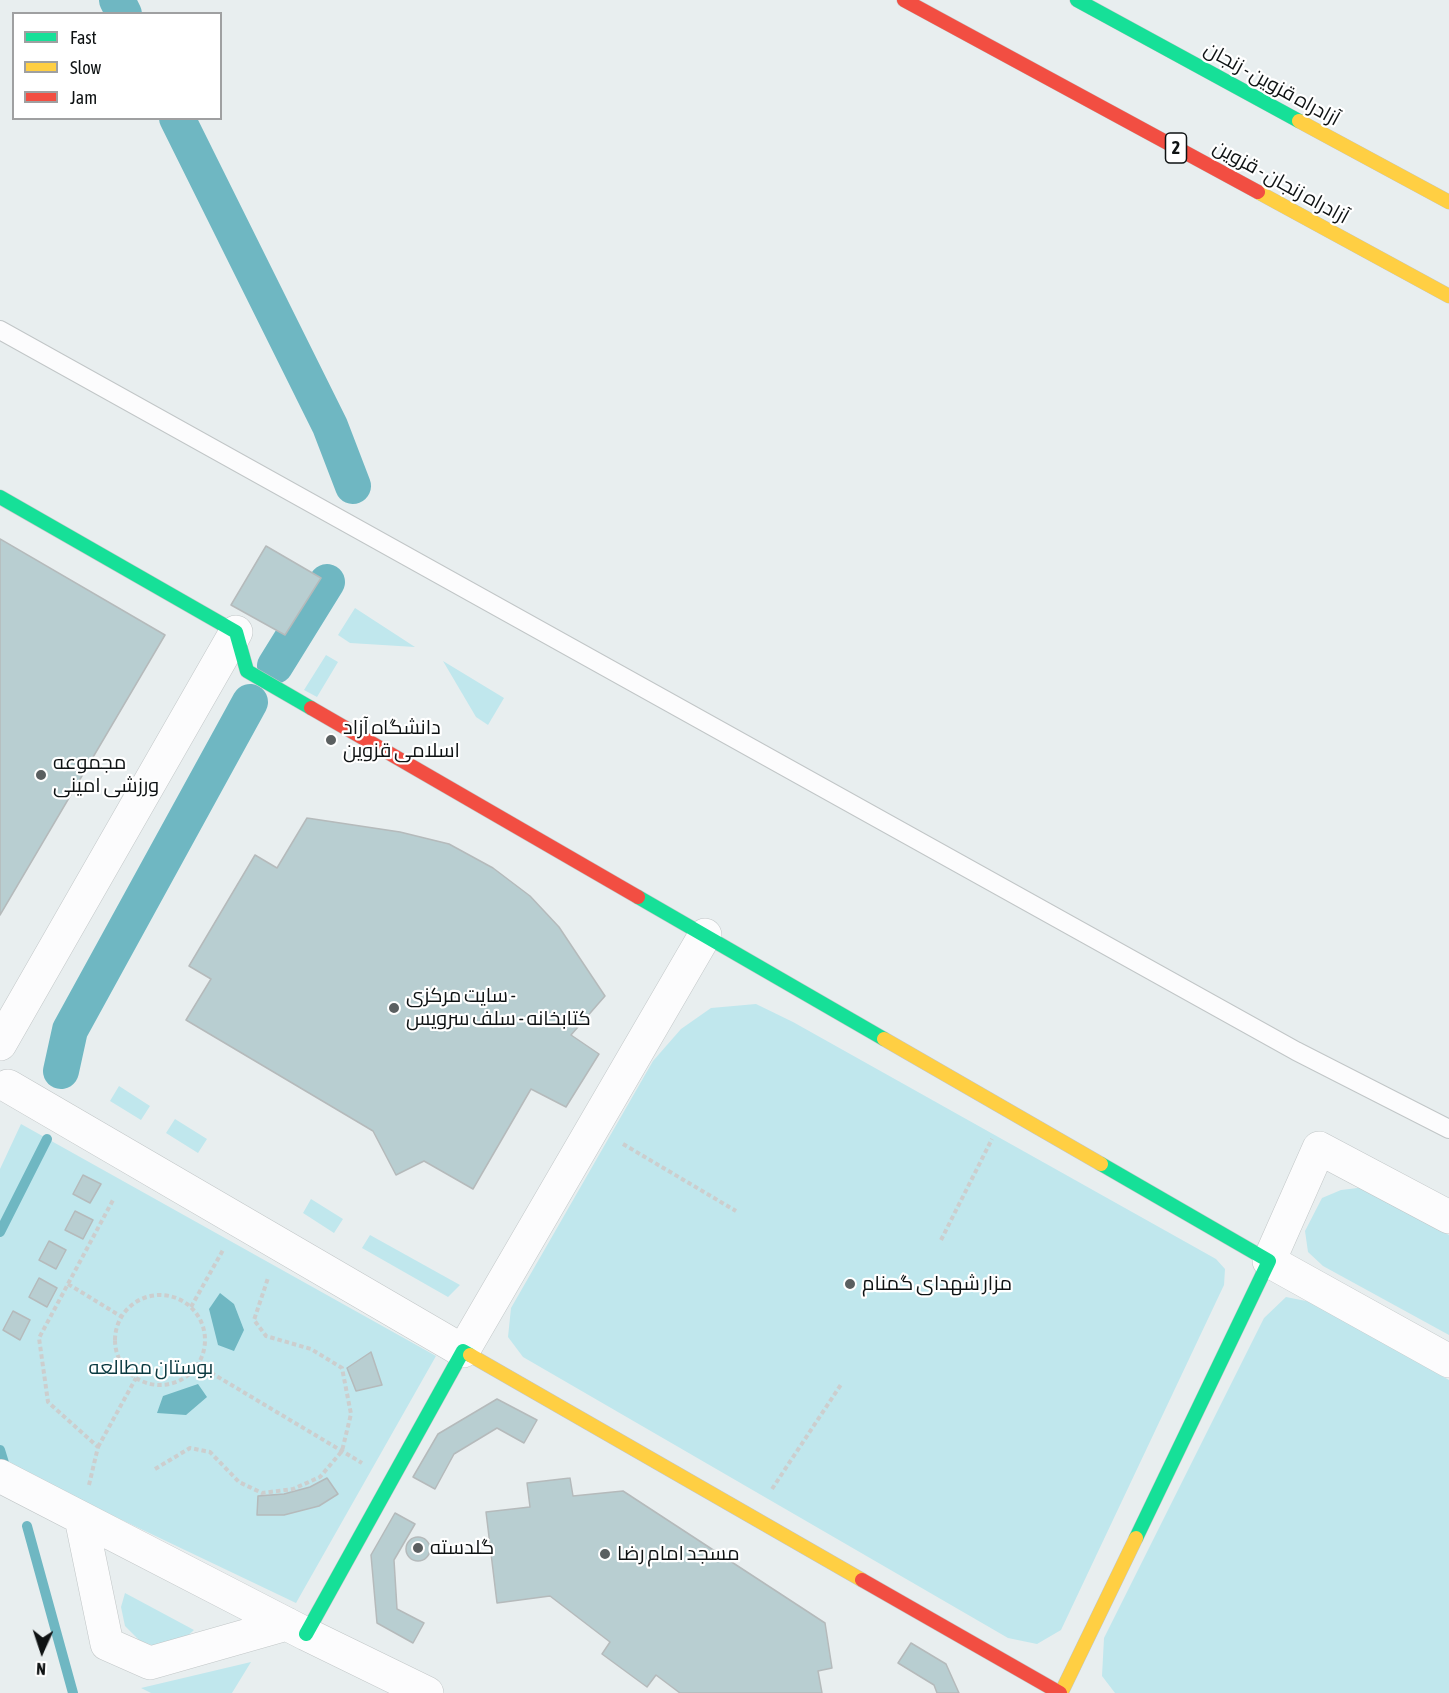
<!DOCTYPE html>
<meta charset="utf-8">
<style>
body{margin:0}
#map{position:relative;width:1449px;height:1693px;overflow:hidden;background:#e8eeef;font-family:"Asap Condensed",sans-serif}
canvas{display:block}
.legend{position:absolute;left:12px;top:12px;width:210px;height:108px;box-sizing:border-box;background:#fff;border:2px solid #9fa0a1;margin:0;padding:8px 10px;list-style:none;font-size:18px;color:#0e1213}
.legend li{display:flex;align-items:center;gap:12px;height:30px}
.legend b{width:30px;border:2px solid #9fa0a1}
.north{position:absolute;left:12px;top:1621px;width:60px;height:60px;-webkit-text-stroke:4px #fff;paint-order:stroke;rotate:183deg;font-size:16px;font-weight:700;line-height:24px;text-align:center;color:#0e1213}
.north::after{content:'';display:block;margin:auto;width:21px;height:27px;background:#0e1213;clip-path:polygon(50% 0,100% 100%,50% 72%,0 100%)}
</style>
<div id="map">
<canvas width="1449" height="1693"></canvas>
<ul class="legend">
<li><b style="height:8px;background:#16e098"></b>Fast</li>
<li><b style="height:8px;background:#ffcf43"></b>Slow</li>
<li><b style="height:8px;background:#f24e42"></b>Jam</li>
</ul>
<div class="north">N</div>
</div>
<script>
const c = document.querySelector('canvas').getContext('2d');
c.lineJoin = 'round';
function fillPath(path, color) { c.fillStyle = color; c.fill(path, 'evenodd'); }
const shape = rows => new Path2D(rows.map(r => 'M' + r).join(''));
function stroke(path, color, width, dash) { c.strokeStyle = color; c.lineWidth = width; c.lineCap = dash ? 'butt' : 'round'; c.setLineDash(dash || []); c.stroke(path); }
function label(font, color, halo, rows, align = 'center') {
  c.font = font + ' "Asap Condensed",Cairo,sans-serif'; c.lineWidth = 4.5; c.setLineDash([]); c.textBaseline = 'middle'; c.strokeStyle = halo; c.fillStyle = color; for (const [text, x, y, turn = 0] of rows) {
    c.save(); c.translate(x, y); c.rotate((+turn || 0) * Math.PI / 180); c.textAlign = isNaN(turn) ? turn : align; if (halo) c.strokeText(text, 0, 0); c.fillText(text, 0, 0); c.restore();
  }
}
fillPath(shape([
 [355,608,415,647,350,643,338,635],
 [326,655,338,662,317,697,304,690],
 [443,661,504,698,488,725,476,717],
 [756,1004,793,1022,1216,1259,1225,1269,1224,1285,1061,1630,1037,1644,1008,1638,523,1357,508,1337,511,1308,653,1061,681,1029,711,1008],
 [119,1086,150,1106,141,1120,110,1101],
 [175,1119,207,1139,198,1153,166,1133],
 [21,1124,436,1356,296,1603,78,1499,0,1464,0,1169],
 [1366,1187,1449,1235,1449,1335,1323,1266,1308,1252,1305,1231,1322,1198,1341,1190],
 [311,1199,343,1219,334,1233,303,1213],
 [370,1235,460,1285,448,1297,362,1248],
 [1286,1297,1311,1302,1449,1380,1449,1693,1115,1693,1102,1676,1104,1638,1264,1318],
 [125,1593,194,1630,181,1642,160,1648,140,1641,125,1626,121,1607],
 [251,1662,232,1693,151,1693,141,1688]
]), '#c0e7ed');
fillPath(shape([
 [220,1293,234,1304,244,1330,234,1351,218,1345,209,1309],
 [198,1384,207,1397,186,1415,157,1413,163,1396]
]), '#6fb7c2');
stroke(shape([
 [0,1232,47,1139],
 [0,1450,4,1463],
 [27,1526,73,1693]
]), '#6fb7c2', 10);
stroke(shape([
 [117,0,124,14],
 [177,118,330,426,353,486],
 [275,666,327,582],
 [61,1071,70,1030,250,702]
]), '#6fb7c2', 36);
const building = shape([
 [0,539,165,635,0,915,0,539],
 [266,546,321,578,285,635,231,605,266,546],
 [307,818,400,832,449,844,493,868,530,896,559,927,605,996,571,1035,599,1054,566,1107,531,1089,473,1189,424,1161,396,1175,373,1131,186,1020,211,979,189,966,255,855,277,868,307,818],
 [83,1175,101,1184,90,1203,73,1194,83,1175],
 [75,1211,93,1220,83,1239,65,1230,75,1211],
 [49,1241,66,1250,56,1269,39,1260,49,1241],
 [39,1278,57,1288,47,1307,29,1297,39,1278],
 [13,1311,30,1320,20,1340,3,1330,13,1311],
 [371,1352,382,1385,356,1391,347,1368,371,1352],
 [497,1399,537,1420,524,1443,497,1428,454,1454,435,1489,413,1477,438,1434,497,1399],
 [327,1478,338,1494,319,1506,284,1515,257,1515,258,1496,284,1494,310,1487,327,1478],
 [570,1478,573,1496,623,1491,825,1623,832,1668,818,1671,822,1693,680,1693,656,1675,647,1687,602,1654,610,1642,550,1596,497,1603,486,1512,530,1507,527,1483,570,1478],
 [395,1513,415,1524,394,1560,397,1609,424,1623,413,1643,377,1623,371,1555,395,1513],
 '406 1549a12 12 0 1 1 24 0a12 12 0 1 1-24 0Z',
 [911,1643,946,1664,959,1693,937,1693,934,1685,898,1663,911,1643]
]);
fillPath(building, '#b8ced1');
stroke(building, '#b5babb', 1.5);
const lane = shape([
 [0,330,1296,1051,1449,1129]
]);
const street = shape([
 [0,1044,236,632],
 [8,1086,463,1351,705,935],
 [1449,1217,1319,1148,1269,1261,1449,1361],
 [0,1476,306,1634,427,1693],
 [81,1518,107,1644,150,1663,287,1624]
]);
const fast = shape([
 [1077,0,1299,121],
 [0,497,236,632,247,671,311,708],
 [638,897,884,1039],
 [1101,1164,1269,1261,1136,1538],
 [306,1634,463,1351,470,1355]
]);
const slow = shape([
 [1299,121,1449,202],
 [1258,192,1449,296],
 [884,1039,1101,1164],
 [470,1355,862,1580],
 [1061,1693,1136,1538]
]);
const jam = shape([
 [904,0,1258,192],
 [311,708,638,897],
 [862,1580,1060,1693]
]);
stroke(lane, '#c1c6c7', 20);
stroke(street, '#c1c6c7', 34);
stroke(fast, '#c1c6c7', 15);
stroke(slow, '#c1c6c7', 15);
stroke(jam, '#c1c6c7', 15);
stroke(shape([
 [623,1144,736,1211],
 [941,1240,992,1139],
 [68,1284,122,1317],
 '115 1340a45 45 0 1 1 90 0a45 45 0 1 1-90 0Z',
 [191,1307,223,1250],
 [198,1365,362,1463],
 [98,1447,136,1378],
 [155,1469,190,1448,210,1452,239,1482,262,1493,293,1489,320,1477,342,1451,351,1414,342,1368,311,1349,266,1336,254,1320,268,1278],
 [89,1485,98,1447,48,1402,39,1338,113,1200],
 [772,1489,842,1383]
]), '#cccece', 4, [4.5, 3]);
stroke(lane, '#fcfcfd', 18);
stroke(street, '#fcfcfd', 33);
stroke(fast, '#16e098', 14);
stroke(slow, '#ffcf43', 14);
stroke(jam, '#f24e42', 14);
for (const [x, y, r, color] of [
 [331,740,6,"#5a5f60"],
 [41,775,6,"#5a5f60"],
 [394,1008,6,"#5a5f60"],
 [850,1284,6,"#5a5f60"],
 [418,1548,6,"#5a5f60"],
 [605,1554,6,"#5a5f60"]
]) { const dot = new Path2D(); dot.arc(x, y, r, 0, 2 * Math.PI); c.fillStyle = color; c.fill(dot); stroke(dot, '#fff', 2); }
for (const [x, y, w] of [
 [1176,148,21]
]) { const box = new Path2D(); box.roundRect(x - w / 2, y - 15, w, 30, 4.5); c.fillStyle = '#fff'; c.fill(box); stroke(box, '#0e1213', 1.5); }
label('bold 18px', '#0e1213', null, [
 ["2",1176,148]
]);
label('20px', '#0e1213', '#fff', [
 ["آزادراه قزوین - زنجان",1272,84,29],
 ["آزادراه زنجان - قزوین",1281,182,29]
]);
label('20px', '#0e1213', '#fff', [
 ["دانشگاه آزاد",343,728],
 ["اسلامی قزوین",343,751],
 ["مجموعه",53,763],
 ["ورزشی امینی",53,786],
 ["سایت مرکزی -",406,996],
 ["کتابخانه - سلف سرویس",406,1019],
 ["مزار شهدای گمنام",862,1284],
 ["گلدسته",430,1548],
 ["مسجد امام رضا",617,1554]
], 'left');
label('20px', '#0b3a41', '#fff', [
 ["بوستان مطالعه",151,1368]
]);
</script>
